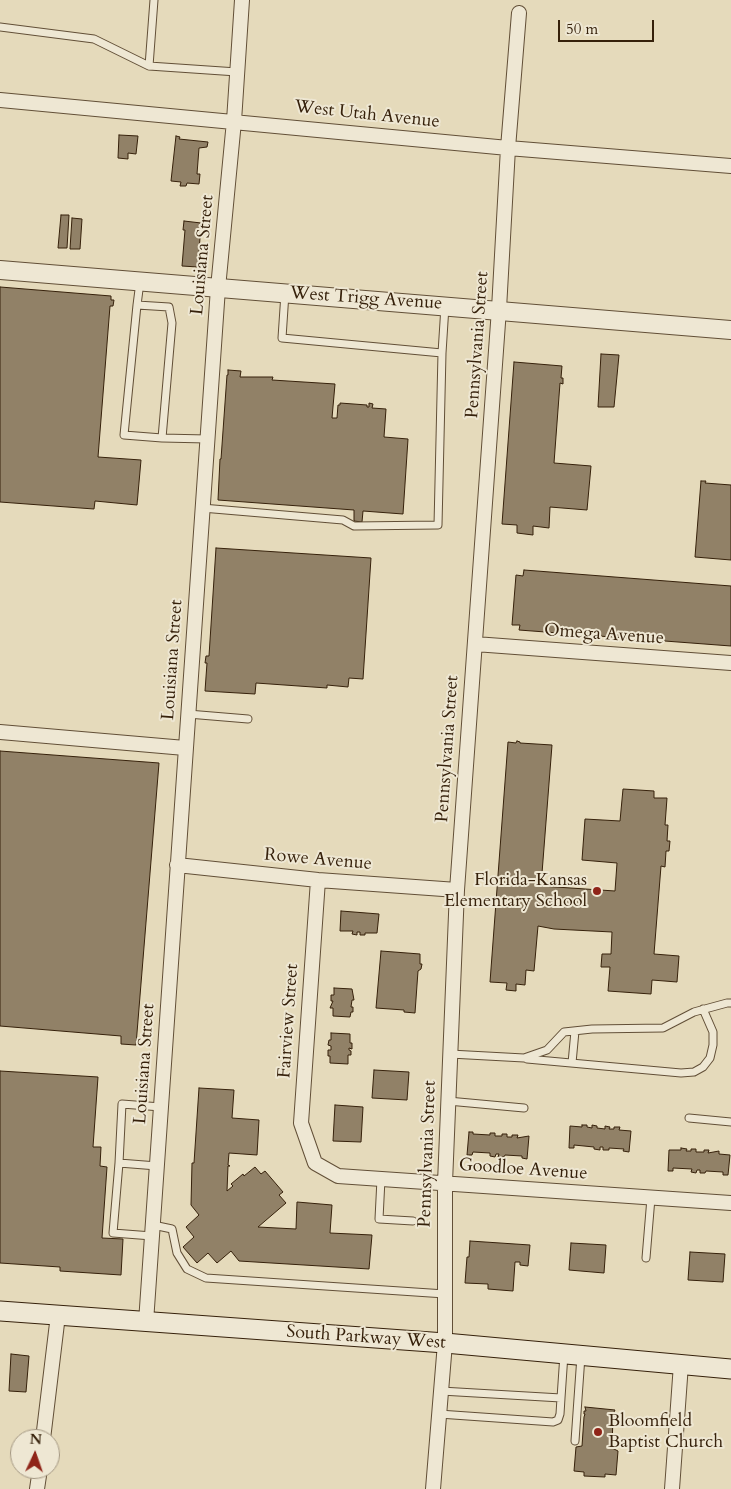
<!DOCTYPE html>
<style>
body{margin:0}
#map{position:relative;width:731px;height:1489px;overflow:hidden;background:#e5dabb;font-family:Cardo,serif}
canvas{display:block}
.north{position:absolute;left:10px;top:1429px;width:50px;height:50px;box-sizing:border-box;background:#eee7d3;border:1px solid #a49883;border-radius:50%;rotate:3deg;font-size:14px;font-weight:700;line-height:20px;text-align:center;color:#36210b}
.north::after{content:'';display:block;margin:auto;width:18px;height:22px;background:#8f2418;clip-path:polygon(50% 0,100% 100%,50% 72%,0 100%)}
.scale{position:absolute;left:558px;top:20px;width:96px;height:22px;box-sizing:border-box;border:2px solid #36210b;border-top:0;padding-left:6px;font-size:15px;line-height:18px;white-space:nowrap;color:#36210b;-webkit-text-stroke:4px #eee7d3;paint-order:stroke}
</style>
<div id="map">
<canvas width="731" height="1489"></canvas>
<div class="north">N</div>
<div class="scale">50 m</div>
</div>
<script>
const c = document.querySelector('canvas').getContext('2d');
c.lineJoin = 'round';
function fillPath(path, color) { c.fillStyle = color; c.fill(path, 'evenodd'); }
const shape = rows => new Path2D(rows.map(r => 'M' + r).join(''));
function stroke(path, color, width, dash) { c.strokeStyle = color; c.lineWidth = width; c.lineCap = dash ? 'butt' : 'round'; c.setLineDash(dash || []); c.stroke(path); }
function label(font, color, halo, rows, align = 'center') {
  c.font = font + ' Cardo,serif'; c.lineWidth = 4; c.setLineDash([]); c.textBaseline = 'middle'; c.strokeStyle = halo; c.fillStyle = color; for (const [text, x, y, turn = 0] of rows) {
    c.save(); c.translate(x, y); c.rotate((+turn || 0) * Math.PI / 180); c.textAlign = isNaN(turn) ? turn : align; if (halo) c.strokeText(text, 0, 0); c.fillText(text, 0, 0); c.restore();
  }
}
const building = shape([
 [119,135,138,136,136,154,128,153,128,159,118,158,119,135],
 [176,136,180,137,179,139,208,142,207,147,199,148,197,174,200,174,199,184,187,183,186,186,180,186,181,182,171,181,176,136],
 [61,215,69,215,67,248,58,248,61,215],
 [72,218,82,219,80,249,70,249,72,218],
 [184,221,201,223,198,267,182,266,185,230,183,230,184,221],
 [0,287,111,296,111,300,114,300,113,306,110,306,98,457,141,460,137,505,95,501,94,509,0,502,0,287],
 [601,354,619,355,614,407,598,407,601,354],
 [514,362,562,366,561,378,563,378,563,384,560,383,554,463,591,466,587,510,550,507,549,528,533,526,533,535,517,533,517,525,502,524,514,362],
 [228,370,241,371,240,377,273,377,272,380,335,384,332,418,337,418,338,405,340,405,340,403,367,405,367,407,369,407,369,403,373,404,372,408,386,409,384,437,408,439,403,514,363,511,362,522,354,521,354,510,218,500,220,459,221,459,227,375,228,375,228,370],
 [701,481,706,481,705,483,731,485,731,560,695,557,701,481],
 [216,548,371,558,363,679,349,678,348,687,327,685,327,688,256,683,255,694,205,691,207,663,205,663,206,656,209,656,216,548],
 [524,570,731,586,731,646,519,630,520,625,512,625,516,575,523,576,524,570],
 [517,741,520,742,520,743,552,745,541,886,615,891,617,863,582,860,585,819,620,821,623,789,654,791,654,798,667,798,665,825,668,825,667,841,670,841,669,851,666,851,665,867,661,866,654,954,679,956,677,982,652,980,651,994,608,991,610,967,601,967,602,954,611,954,612,932,554,929,538,926,534,971,526,970,525,985,516,984,516,991,506,990,507,983,490,982,508,742,516,743,517,741],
 [0,751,159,763,136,1045,121,1044,121,1036,0,1026,0,751],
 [341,911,379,914,377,933,365,933,365,935,360,935,360,932,357,932,357,935,352,934,353,931,340,931,341,911],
 [381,951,420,954,420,964,422,964,421,969,418,971,415,1013,404,1012,404,1010,376,1008,381,951],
 [334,988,352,989,354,1000,352,1000,351,1007,353,1007,353,1012,351,1012,350,1017,333,1016,333,1008,330,1008,333,1001,331,1001,331,995,334,995,334,988],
 [331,1033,350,1034,350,1043,352,1043,352,1049,349,1048,349,1050,351,1051,351,1055,348,1055,348,1064,330,1063,330,1056,328,1056,328,1050,331,1050,331,1046,328,1045,329,1040,331,1040,331,1033],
 [374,1070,409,1072,407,1100,372,1098,374,1070],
 [0,1071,98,1077,93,1147,101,1147,100,1166,107,1167,102,1238,123,1239,121,1275,60,1271,60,1267,0,1263,0,1071],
 [199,1088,234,1090,232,1118,259,1120,257,1155,229,1153,228,1165,230,1166,228,1166,227,1191,233,1186,231,1184,243,1174,244,1176,255,1167,261,1174,265,1171,283,1192,279,1195,286,1203,258,1227,296,1229,297,1202,332,1205,330,1233,372,1235,369,1269,239,1261,231,1251,217,1263,208,1253,197,1263,183,1247,194,1237,186,1227,199,1215,191,1205,192,1163,194,1163,199,1088],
 [335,1105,363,1107,361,1142,333,1141,335,1105],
 [582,1125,587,1125,587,1127,592,1128,592,1125,597,1126,597,1128,605,1129,605,1126,610,1127,609,1129,614,1129,614,1127,620,1127,619,1130,631,1131,629,1152,623,1151,624,1149,609,1148,609,1150,603,1150,603,1147,600,1147,600,1150,594,1149,594,1147,574,1145,574,1148,569,1148,570,1126,582,1127,582,1125],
 [469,1132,473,1132,473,1134,490,1135,490,1133,495,1133,495,1136,502,1136,502,1134,507,1134,507,1137,512,1137,512,1135,518,1135,517,1138,529,1136,527,1159,522,1158,522,1156,505,1155,504,1157,498,1157,499,1154,496,1154,495,1157,490,1156,490,1153,473,1152,472,1155,467,1155,469,1132],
 [681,1148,687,1149,686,1151,691,1151,691,1149,696,1149,696,1152,704,1152,704,1150,709,1150,708,1153,719,1151,719,1154,730,1155,728,1175,723,1175,723,1172,706,1171,705,1173,700,1173,700,1170,697,1170,696,1173,691,1172,692,1169,673,1168,673,1171,668,1171,669,1150,681,1150,681,1148],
 [470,1241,530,1245,528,1266,520,1265,520,1262,515,1262,513,1291,488,1289,488,1284,465,1283,467,1257,469,1257,470,1241],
 [571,1243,606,1245,604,1273,569,1270,571,1243],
 [690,1252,725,1254,723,1282,688,1280,690,1252],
 [11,1354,29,1356,26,1392,9,1391,11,1354],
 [585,1407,615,1410,614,1412,615,1416,613,1416,612,1448,618,1451,616,1475,605,1474,605,1477,584,1476,584,1472,574,1471,576,1447,582,1446,584,1417,585,1414,584,1414,584,1411,586,1411,585,1407]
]);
fillPath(building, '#918167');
stroke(building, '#36210b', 1);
const service = shape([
 [154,0,149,66,237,72],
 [0,27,94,39,149,66],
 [140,282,137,305,169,307,172,323,162,438,207,439],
 [137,305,124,435,162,438],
 [442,353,445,306],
 [202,508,343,520,354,526,438,525,442,353,282,338,285,293],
 [188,714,248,719],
 [450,1054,524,1058,547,1050,564,1032,592,1029,663,1028,694,1012,727,1003,731,1003],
 [527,1059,681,1073,694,1072,703,1067,710,1058,713,1045,713,1032,703,1009],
 [572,1063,575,1031],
 [448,1101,524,1108],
 [689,1118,731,1122],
 [119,1163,113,1233,152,1236],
 [157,1166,119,1163,122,1104,161,1107],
 [381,1179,379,1219,413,1221],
 [153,1225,172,1229,177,1253,187,1269,206,1278,445,1294],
 [646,1258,651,1198],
 [561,1398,564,1354],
 [439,1414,553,1422,558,1420,560,1414,561,1398,441,1391],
 [575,1441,581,1356]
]);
const minor = shape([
 [0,100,508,148,731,166],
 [475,644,731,663],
 [0,732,185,748],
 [177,865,318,880,457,890],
 [318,880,301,1123,315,1163,338,1176,731,1203],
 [146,1322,218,288,234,121,242,0],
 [43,1439,58,1315],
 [37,1489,40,1469],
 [433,1489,445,1343,445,1183,457,890,499,309,508,148,519,13],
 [672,1489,681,1364]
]);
const tertiary = shape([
 [0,270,731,330]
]);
const secondary = shape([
 [0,1311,445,1343,731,1369]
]);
stroke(service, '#624f37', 9);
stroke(minor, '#624f37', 16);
stroke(tertiary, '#624f37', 20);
stroke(secondary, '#36210b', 21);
stroke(service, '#eee7d3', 7);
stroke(minor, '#eee7d3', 14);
stroke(tertiary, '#eee7d3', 18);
stroke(secondary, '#eee7d3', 19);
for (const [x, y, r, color] of [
 [597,891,5,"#8f2418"],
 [598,1432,5,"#8f2418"]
]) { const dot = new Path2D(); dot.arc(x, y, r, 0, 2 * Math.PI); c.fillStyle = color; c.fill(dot); stroke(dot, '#eee7d3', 2); }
label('18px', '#36210b', '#eee7d3', [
 ["West Utah Avenue",367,115,6],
 ["Louisiana Street",203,255,-85],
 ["West Trigg Avenue",366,299,4],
 ["Pennsylvania Street",478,345,-86],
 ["Omega Avenue",604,635,4],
 ["Louisiana Street",173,660,-86],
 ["Pennsylvania Street",448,749,-86],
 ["Rowe Avenue",318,860,5],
 ["Fairview Street",289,1021,-86],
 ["Louisiana Street",145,1064,-86],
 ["Pennsylvania Street",428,1154,-88],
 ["Goodloe Avenue",523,1170,4],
 ["South Parkway West",366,1338,4]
]);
label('18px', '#36210b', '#eee7d3', [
 ["Florida-Kansas",587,881],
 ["Elementary School",587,902],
 ["Bloomfield",608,1422,"left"],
 ["Baptist Church",608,1443,"left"]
], 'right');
</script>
